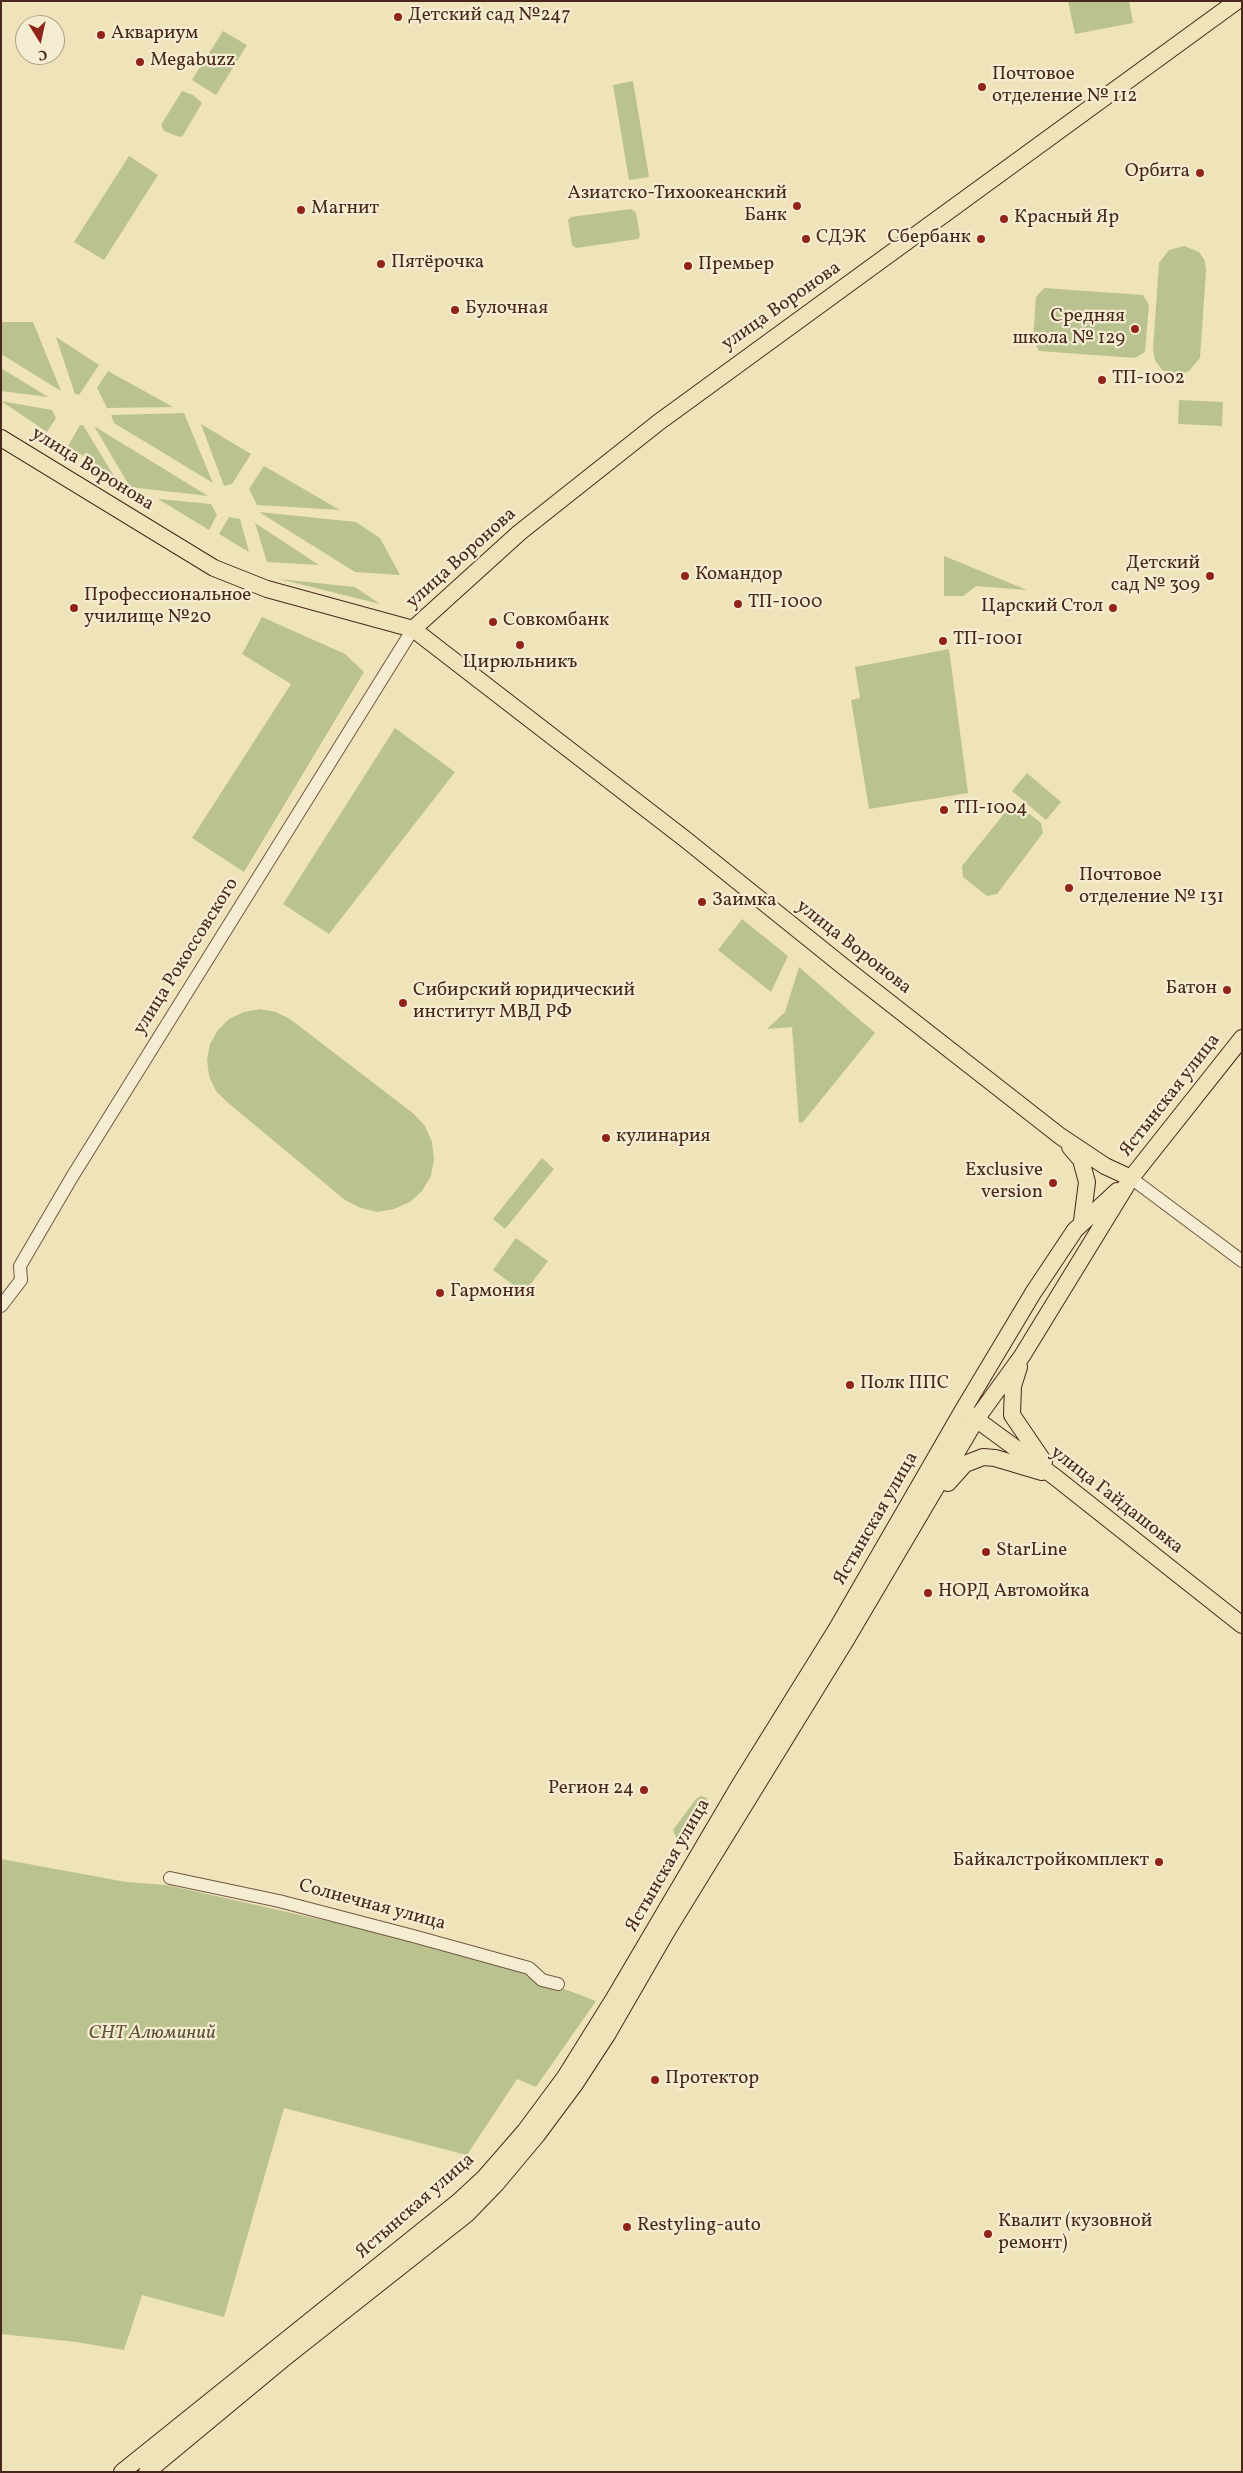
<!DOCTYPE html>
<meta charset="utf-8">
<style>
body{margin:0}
#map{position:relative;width:1243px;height:2473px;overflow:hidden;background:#efe3b9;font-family:Vollkorn,serif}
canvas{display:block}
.frame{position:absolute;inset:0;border:2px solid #48281c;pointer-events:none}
.north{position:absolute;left:15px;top:15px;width:50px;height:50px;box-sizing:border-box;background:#f5edd2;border:1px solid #b09e89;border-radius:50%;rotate:170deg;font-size:14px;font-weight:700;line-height:20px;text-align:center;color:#48281c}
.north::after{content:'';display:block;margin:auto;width:18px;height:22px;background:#8f2418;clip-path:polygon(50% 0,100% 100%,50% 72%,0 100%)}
</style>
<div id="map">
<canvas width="1243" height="2473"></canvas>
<div class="frame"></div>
<div class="north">С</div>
</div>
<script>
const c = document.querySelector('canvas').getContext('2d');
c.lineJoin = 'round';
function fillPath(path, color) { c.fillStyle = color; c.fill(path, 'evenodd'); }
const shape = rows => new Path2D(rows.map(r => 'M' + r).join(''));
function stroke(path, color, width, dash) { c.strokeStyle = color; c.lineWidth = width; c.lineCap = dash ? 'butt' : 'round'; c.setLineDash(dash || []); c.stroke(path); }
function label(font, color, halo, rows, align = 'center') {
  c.font = font + ' Vollkorn,serif'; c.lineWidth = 4.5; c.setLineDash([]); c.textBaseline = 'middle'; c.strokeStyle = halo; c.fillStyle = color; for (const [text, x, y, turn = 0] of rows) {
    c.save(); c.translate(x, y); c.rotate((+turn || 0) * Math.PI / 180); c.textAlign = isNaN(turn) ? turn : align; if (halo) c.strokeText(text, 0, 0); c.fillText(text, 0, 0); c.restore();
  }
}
fillPath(shape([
 [1068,1,1129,1,1133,23,1075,34],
 [223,31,247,45,216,95,192,80],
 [633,81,649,177,629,180,613,85],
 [182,91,193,95,202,103,182,137,177,136,164,131,161,125],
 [129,156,158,175,104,260,74,242],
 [631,209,636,213,640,236,638,239,576,248,572,245,568,220,571,217],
 [1184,246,1199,252,1205,261,1206,271,1200,358,1189,371,1178,375,1162,370,1155,360,1153,349,1159,263,1169,250],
 [1044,288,1143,295,1149,305,1145,352,1135,358,1039,351,1033,340,1036,297],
 [1,322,33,322,61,391,1,354],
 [56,337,99,365,79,395,75,394],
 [1,368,48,397,1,391],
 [108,371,173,407,107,408,97,388],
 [1179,400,1223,402,1222,426,1178,424],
 [1,401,52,410,56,418,47,432],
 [184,413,213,483,114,423,111,415],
 [201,424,251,454,232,484,224,486],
 [80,425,83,425,114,476,68,446],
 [94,426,208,496,130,487],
 [264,466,340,510,257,505,249,489],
 [158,499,211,504,217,515,209,530],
 [259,512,356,522,380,538,400,575,355,572],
 [229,517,240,519,249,552,219,534],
 [255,523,319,565,267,562],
 [944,556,1027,590,976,586,963,596,944,596],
 [279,579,355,587,380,604],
 [262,617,345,654,364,672,244,872,192,838,291,684,242,654],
 [949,649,968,793,869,809,851,700,860,698,855,667],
 [395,728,455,772,329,934,283,904],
 [1027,773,1061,802,1046,820,1012,791],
 [1015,805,1021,807,1041,823,1043,833,997,894,987,896,963,877,962,866,1007,810],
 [742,919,788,956,771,992,718,950],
 [799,967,875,1033,803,1122,799,1123,792,1027,767,1029,785,1012],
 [260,1009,276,1012,290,1019,414,1114,425,1126,432,1142,434,1159,431,1176,422,1191,410,1202,394,1209,377,1212,361,1208,345,1200,227,1102,216,1091,209,1076,207,1060,210,1044,218,1030,229,1019,244,1012],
 [542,1158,554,1169,505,1229,493,1219],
 [516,1238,548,1261,524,1293,493,1270],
 [701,1796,707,1798,708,1806,687,1841,683,1843,678,1842,673,1830,696,1799],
 [1,1859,126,1882,167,1885,439,1946,522,1973,596,2001,536,2087,517,2079,467,2155,284,2108,224,2317,142,2295,124,2350,76,2342,1,2334]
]), '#bac38f');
const minor = shape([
 [1131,1178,1242,1261],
 [1,1306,21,1280,20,1266,72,1177,413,629],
 [170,1878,279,1901,413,1936,529,1968,542,1980,558,1984]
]);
const major = shape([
 [1,438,214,568,267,589,413,629,685,839,849,971,1060,1136,1105,1166,1131,1178],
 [413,629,519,533,659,422,1237,1],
 [1070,1147,1081,1160,1087,1182,1082,1221],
 [1019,1367,1013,1386,1012,1415,1044,1462],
 [969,1414,1055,1477,1242,1625],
 [948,1483,965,1464,983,1457,995,1458,1042,1472],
 [122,2472,458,2202,485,2177,525,2131,565,2077,613,2000,739,1786,836,1630,963,1410,1033,1293,1075,1230,1117,1191],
 [147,2472,282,2360,467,2214,496,2184,537,2135,575,2084,607,2035,667,1931,846,1640,977,1418,1022,1356,1131,1178,1242,1038]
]);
stroke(minor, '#725743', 14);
stroke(major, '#48281c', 18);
stroke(minor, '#f5edd2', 12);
stroke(major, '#efe3b9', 16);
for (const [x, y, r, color] of [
 [398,17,5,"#8f2418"],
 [101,35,5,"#8f2418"],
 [140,62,5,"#8f2418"],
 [982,87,5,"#8f2418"],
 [1200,173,5,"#8f2418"],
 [797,206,5,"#8f2418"],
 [301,210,5,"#8f2418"],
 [1004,219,5,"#8f2418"],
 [806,239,5,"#8f2418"],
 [981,239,5,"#8f2418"],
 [381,264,5,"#8f2418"],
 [688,266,5,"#8f2418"],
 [455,310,5,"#8f2418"],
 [1135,329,5,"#8f2418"],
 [1102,380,5,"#8f2418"],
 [685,576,5,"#8f2418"],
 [1210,576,5,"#8f2418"],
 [738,604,5,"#8f2418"],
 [74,608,5,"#8f2418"],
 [1113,608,5,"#8f2418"],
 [493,622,5,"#8f2418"],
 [943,641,5,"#8f2418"],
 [520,645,5,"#8f2418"],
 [944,810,5,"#8f2418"],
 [1069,888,5,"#8f2418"],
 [702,902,5,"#8f2418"],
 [1227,990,5,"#8f2418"],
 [403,1003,5,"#8f2418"],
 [606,1138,5,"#8f2418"],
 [1053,1183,5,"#8f2418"],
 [440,1293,5,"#8f2418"],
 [850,1385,5,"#8f2418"],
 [986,1552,5,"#8f2418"],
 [928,1593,5,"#8f2418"],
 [644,1790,5,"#8f2418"],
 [1159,1862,5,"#8f2418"],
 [655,2080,5,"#8f2418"],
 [627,2227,5,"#8f2418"],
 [988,2234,5,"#8f2418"]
]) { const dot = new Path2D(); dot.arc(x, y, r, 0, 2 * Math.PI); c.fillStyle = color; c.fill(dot); stroke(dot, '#f5edd2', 2); }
label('19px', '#48281c', '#f5edd2', [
 ["Детский сад №247",408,17],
 ["Аквариум",111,35],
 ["Megabuzz",150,62],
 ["Почтовое",992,76],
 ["отделение № 112",992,98],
 ["Орбита",1190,173,"right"],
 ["Азиатско-Тихоокеанский",787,195,"right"],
 ["Банк",787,217,"right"],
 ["Магнит",311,210],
 ["Красный Яр",1014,219],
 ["СДЭК",816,239],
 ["Сбербанк",971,239,"right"],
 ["Пятёрочка",391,264],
 ["Премьер",698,266],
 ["Булочная",465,310],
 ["Средняя",1125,318,"right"],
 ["школа № 129",1125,340,"right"],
 ["ТП-1002",1112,380],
 ["Детский",1200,565,"right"],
 ["сад № 309",1200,587,"right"],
 ["Командор",695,576],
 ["Профессиональное",84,597],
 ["училище №20",84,619],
 ["ТП-1000",748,604],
 ["Царский Стол",1103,608,"right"],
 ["Совкомбанк",503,622],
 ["ТП-1001",953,641],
 ["Цирюльникъ",520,664,"center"],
 ["ТП-1004",954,810],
 ["Почтовое",1079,877],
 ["отделение № 131",1079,899],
 ["Заимка",712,902],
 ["Батон",1217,990,"right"],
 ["Сибирский юридический",413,992],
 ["институт МВД РФ",413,1014],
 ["кулинария",616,1138],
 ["Exclusive",1043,1172,"right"],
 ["version",1043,1194,"right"],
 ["Гармония",450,1293],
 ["Полк ППС",860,1385],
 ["StarLine",996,1552],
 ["НОРД Автомойка",938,1593],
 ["Регион 24",634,1790,"right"],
 ["Байкалстройкомплект",1149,1862,"right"],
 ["Протектор",665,2080],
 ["Квалит (кузовной",998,2223],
 ["ремонт)",998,2245],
 ["Restyling-auto",637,2227]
], 'left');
label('19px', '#48281c', '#f5edd2', [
 ["улица Воронова",782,307,-35],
 ["улица Воронова",92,470,32],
 ["улица Воронова",462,559,-42],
 ["улица Воронова",853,948,38],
 ["улица Рокоссовского",187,957,-58],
 ["Ястынская улица",1171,1096,-52],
 ["улица Гайдашовка",1116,1501,38],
 ["Ястынская улица",877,1519,-60],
 ["Ястынская улица",669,1866,-60],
 ["Солнечная улица",372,1906,15],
 ["Ястынская улица",416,2207,-41]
]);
label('italic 19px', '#644f39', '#f5edd2', [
 ["СНТ Алюминий",152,2035]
]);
</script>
